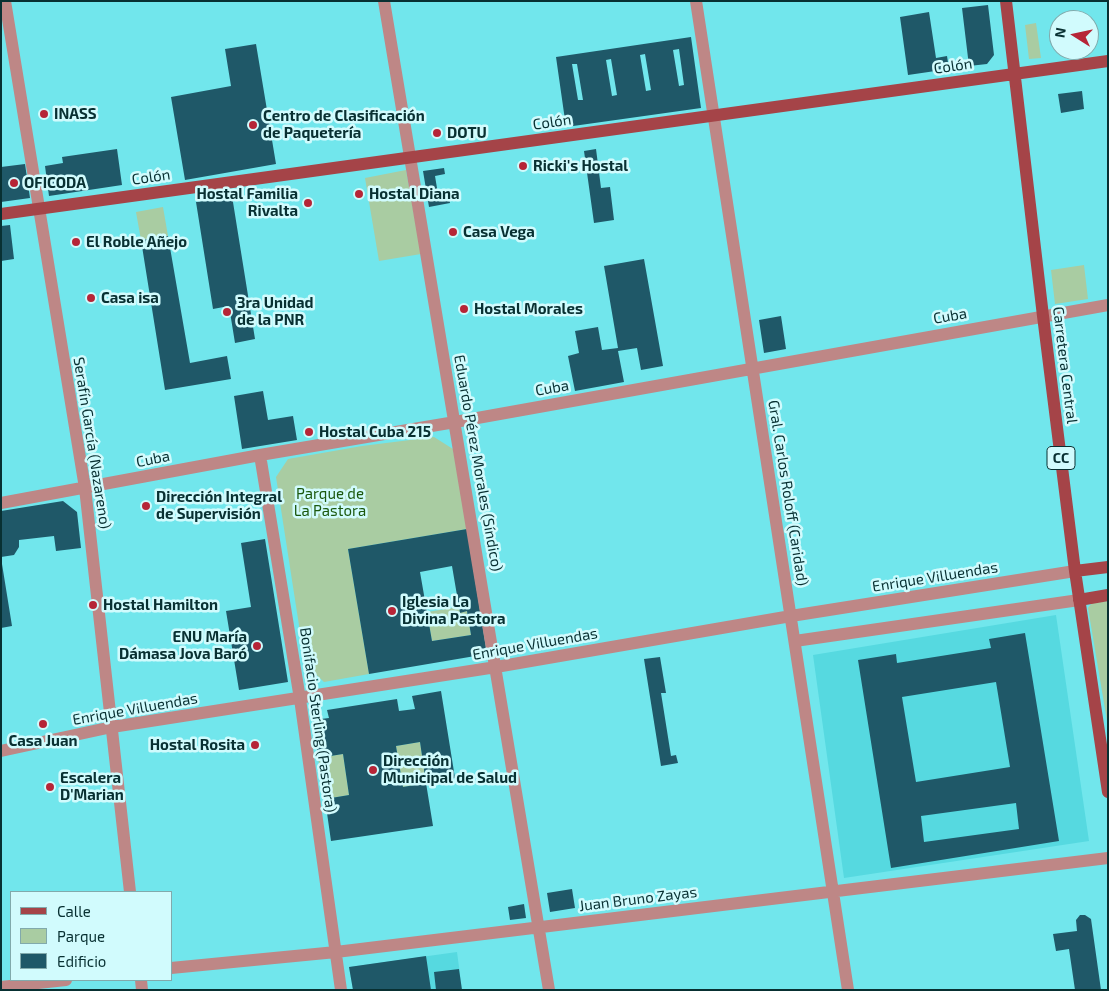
<!DOCTYPE html>
<meta charset="utf-8">
<style>
body{margin:0}
#map{position:relative;width:1109px;height:991px;overflow:hidden;background:#71e6ec;font-family:"Exo 2",sans-serif}
canvas{display:block}
.frame{position:absolute;inset:0;border:2px solid #083032;pointer-events:none}
.legend{position:absolute;left:10px;top:891px;width:162px;height:90px;box-sizing:border-box;background:#d1fbfd;border:1px solid #81aaac;margin:0;padding:6px 9px;list-style:none;font-size:15px;color:#083032}
.legend li{display:flex;align-items:center;gap:10px;height:25px}
.legend b{width:25px;border:1px solid #81aaac}
.north{position:absolute;left:1049px;top:10px;width:50px;height:50px;box-sizing:border-box;background:#d1fbfd;border:1px solid #81aaac;border-radius:50%;rotate:280deg;font-size:14px;font-weight:700;line-height:20px;text-align:center;color:#083032}
.north::after{content:'';display:block;margin:auto;width:18px;height:22px;background:#b62537;clip-path:polygon(50% 0,100% 100%,50% 72%,0 100%)}
</style>
<div id="map">
<canvas width="1109" height="991"></canvas>
<div class="frame"></div>
<ul class="legend">
<li><b style="height:6px;background:#a54448"></b>Calle</li>
<li><b style="height:14px;background:#a9cca2"></b>Parque</li>
<li><b style="height:14px;background:#1f5868"></b>Edificio</li>
</ul>
<div class="north">N</div>
</div>
<script>
const c = document.querySelector('canvas').getContext('2d');
c.lineJoin = 'round';
function fillPath(path, color) { c.fillStyle = color; c.fill(path, 'evenodd'); }
const shape = rows => new Path2D(rows.map(r => 'M' + r).join(''));
function stroke(path, color, width, dash) { c.strokeStyle = color; c.lineWidth = width; c.lineCap = dash ? 'butt' : 'round'; c.setLineDash(dash || []); c.stroke(path); }
function label(font, color, halo, rows, align = 'center') {
  c.font = font + ' "Exo 2",sans-serif'; c.lineWidth = 5; c.setLineDash([]); c.textBaseline = 'middle'; c.strokeStyle = halo; c.fillStyle = color; for (const [text, x, y, turn = 0] of rows) {
    c.save(); c.translate(x, y); c.rotate((+turn || 0) * Math.PI / 180); c.textAlign = isNaN(turn) ? turn : align; if (halo) c.strokeText(text, 0, 0); c.fillText(text, 0, 0); c.restore();
  }
}
fillPath(shape([
 [1056,615,1089,841,844,878,813,655],
 [457,952,462,990,353,990,349,967]
]), '#56d9e0');
fillPath(shape([
 [1036,23,1041,58,1029,59,1025,25],
 [406,170,421,254,379,261,365,178],
 [163,207,168,236,141,240,136,212],
 [1084,265,1088,299,1055,304,1051,270],
 [434,437,453,449,467,529,348,549,369,674,324,682,305,664,276,477,288,459,362,446],
 [1108,601,1108,727,1088,608,1092,603],
 [459,607,460,612,467,611,471,635,432,641,427,612],
 [420,742,426,783,403,787,396,746],
 [343,754,349,795,325,799,318,758]
]), '#a9cca2');
fillPath(shape([
 [988,5,994,55,987,64,969,66,962,8],
 [929,12,936,58,947,56,949,69,908,75,900,17],
 [691,37,701,108,566,127,556,57],
 [679,49,684,85,679,86,673,50],
 [645,54,651,90,646,91,640,55],
 [611,59,617,95,612,96,606,60],
 [572,64,577,64,583,100,578,100],
 [256,44,276,164,185,180,171,97,231,86,225,49],
 [1082,91,1084,109,1061,113,1058,94],
 [117,149,122,185,49,196,45,166,63,163,62,157],
 [596,149,601,188,610,187,614,220,594,223,584,151],
 [25,164,30,198,1,202,1,167],
 [444,168,445,174,435,176,438,194,448,192,450,203,429,207,423,171],
 [232,196,255,339,235,343,229,306,213,309,196,202],
 [10,225,14,259,1,261,1,226],
 [168,236,190,363,227,356,231,379,165,390,141,240],
 [644,259,663,366,641,370,637,348,618,351,624,382,575,391,568,356,579,353,575,331,598,327,602,350,618,348,604,266],
 [781,316,786,349,764,353,759,320],
 [263,391,268,420,293,416,297,440,242,449,234,396],
 [63,501,77,512,81,548,56,551,54,536,19,540,19,547,14,555,1,557,1,511],
 [467,529,487,654,369,674,348,549],
 [452,566,460,613,467,611,471,635,432,641,420,572],
 [265,539,288,682,239,690,226,611,251,607,241,543],
 [2,564,12,626,1,628,1,565],
 [1025,633,1059,841,891,868,858,660,896,654,897,663,991,648,989,639],
 [996,682,1010,767,916,782,902,697],
 [1016,803,1019,829,924,842,921,816],
 [660,657,666,693,661,693,671,756,676,755,678,763,661,766,644,659],
 [441,691,455,778,426,783,420,742,396,746,403,787,426,783,433,826,331,841,325,799,349,795,343,754,318,758,313,720,329,718,327,710,397,699,399,711,415,709,412,696],
 [572,889,575,908,550,912,547,893],
 [524,904,526,918,510,920,508,907],
 [1080,915,1085,915,1091,919,1101,990,1075,990,1069,949,1056,951,1053,934,1077,931,1076,920],
 [426,956,431,990,353,990,349,967],
 [459,969,462,990,436,990,434,972]
]), '#1f5868');
stroke(shape([
 [5,1,85,488,130,892],
 [384,1,549,990],
 [696,1,848,990],
 [260,455,300,699,341,990],
 [1,503,260,455,455,422,1108,305],
 [795,641,1079,600],
 [1,751,112,727,496,667,791,616,1075,571],
 [171,968,336,952,1108,858],
 [141,980,142,990],
 [1,987,66,980]
]), '#be8786', 12);
stroke(shape([
 [1006,1,1043,316,1075,571,1108,792],
 [1,214,1108,61],
 [1075,571,1108,567],
 [1079,600,1108,595]
]), '#a54448', 12);
for (const [x, y, r, color] of [
 [44,114,5,"#b62537"],
 [253,125,5,"#b62537"],
 [437,133,5,"#b62537"],
 [523,166,5,"#b62537"],
 [14,183,5,"#b62537"],
 [359,194,5,"#b62537"],
 [308,203,5,"#b62537"],
 [453,232,5,"#b62537"],
 [76,242,5,"#b62537"],
 [91,298,5,"#b62537"],
 [464,309,5,"#b62537"],
 [227,312,5,"#b62537"],
 [309,432,5,"#b62537"],
 [146,506,5,"#b62537"],
 [93,605,5,"#b62537"],
 [392,611,5,"#b62537"],
 [257,646,5,"#b62537"],
 [43,724,5,"#b62537"],
 [255,745,5,"#b62537"],
 [373,770,5,"#b62537"],
 [50,787,5,"#b62537"]
]) { const dot = new Path2D(); dot.arc(x, y, r, 0, 2 * Math.PI); c.fillStyle = color; c.fill(dot); stroke(dot, '#d1fbfd', 2); }
for (const [x, y, w] of [
 [1061,458,28]
]) { const box = new Path2D(); box.roundRect(x - w / 2, y - 11.5, w, 23, 4); c.fillStyle = '#d1fbfd'; c.fill(box); stroke(box, '#083032', 1); }
label('bold 14px', '#083032', null, [
 ["CC",1061,458]
]);
label('15px', '#083032', '#d1fbfd', [
 ["Colón",953,66,-8],
 ["Colón",552,122,-8],
 ["Colón",151,177,-8],
 ["Cuba",950,316,-10],
 ["Carretera Central",1065,365,83],
 ["Cuba",552,388,-10],
 ["Serafín García (Nazareno)",92,443,81],
 ["Cuba",153,459,-11],
 ["Eduardo Pérez Morales (Síndico)",478,463,80],
 ["Gral. Carlos Roloff (Caridad)",788,493,81],
 ["Enrique Villuendas",935,577,-9],
 ["Enrique Villuendas",535,644,-10],
 ["Enrique Villuendas",135,709,-10],
 ["Bonifacio Sterling (Pastora)",318,720,82],
 ["Juan Bruno Zayas",638,899,-7]
]);
label('bold 15px', '#083032', '#d1fbfd', [
 ["INASS",54,114],
 ["Centro de Clasificación",263,116],
 ["de Paquetería",263,133],
 ["DOTU",447,133],
 ["Ricki's Hostal",533,166],
 ["OFICODA",24,183],
 ["Hostal Familia",298,194,"right"],
 ["Rivalta",298,211,"right"],
 ["Hostal Diana",369,194],
 ["Casa Vega",463,232],
 ["El Roble Añejo",86,242],
 ["Casa isa",101,298],
 ["3ra Unidad",237,303],
 ["de la PNR",237,320],
 ["Hostal Morales",474,309],
 ["Hostal Cuba 215",319,432],
 ["Dirección Integral",156,497],
 ["de Supervisión",156,514],
 ["Iglesia La",402,602],
 ["Divina Pastora",402,619],
 ["Hostal Hamilton",103,605],
 ["ENU María",247,637,"right"],
 ["Dámasa Jova Baró",247,654,"right"],
 ["Casa Juan",43,741,"center"],
 ["Hostal Rosita",245,745,"right"],
 ["Dirección",383,761],
 ["Municipal de Salud",383,778],
 ["Escalera",60,778],
 ["D'Marian",60,795]
], 'left');
label('15px', '#1b580d', '#d1fbfd', [
 ["Parque de",330,494],
 ["La Pastora",330,511]
]);
</script>
